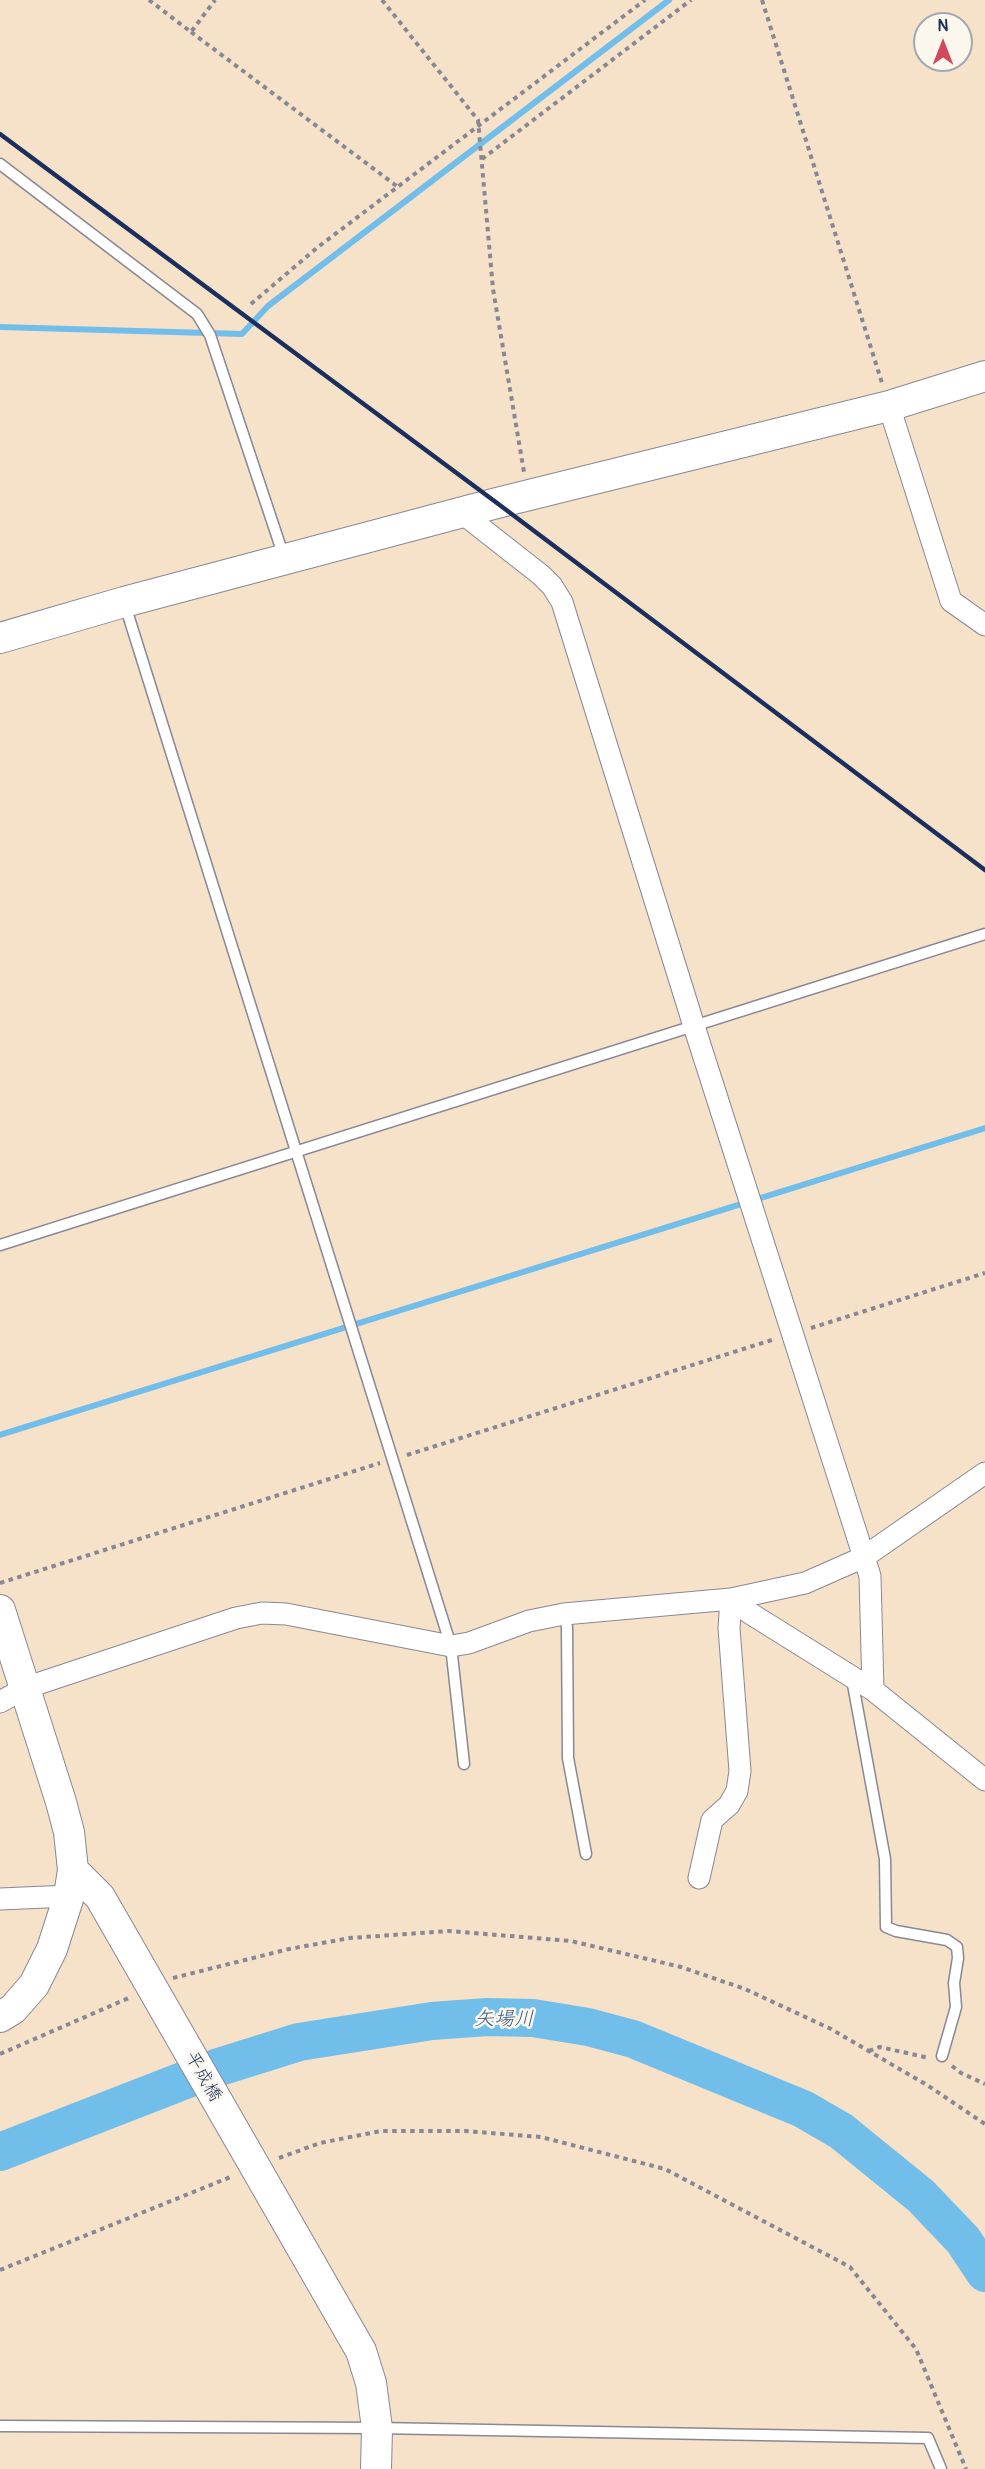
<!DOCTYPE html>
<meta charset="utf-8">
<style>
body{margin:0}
#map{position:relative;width:985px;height:2469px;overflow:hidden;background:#f6e1c9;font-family:Pangolin,sans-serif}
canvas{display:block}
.north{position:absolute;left:913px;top:12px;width:60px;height:60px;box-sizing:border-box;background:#fbf7ec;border:2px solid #a1a7b3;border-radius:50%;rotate:0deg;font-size:16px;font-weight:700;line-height:24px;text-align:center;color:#1b2f5e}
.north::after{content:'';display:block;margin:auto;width:21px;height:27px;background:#d1495b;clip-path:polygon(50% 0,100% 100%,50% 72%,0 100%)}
</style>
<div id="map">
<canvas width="985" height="2469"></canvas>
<div class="north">N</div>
</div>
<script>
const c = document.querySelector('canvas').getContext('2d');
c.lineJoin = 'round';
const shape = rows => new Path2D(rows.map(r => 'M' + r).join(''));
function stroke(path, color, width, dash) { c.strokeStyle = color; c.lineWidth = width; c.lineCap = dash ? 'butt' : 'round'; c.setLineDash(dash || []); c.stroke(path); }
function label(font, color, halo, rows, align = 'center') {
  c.font = font + ' Pangolin,"Klee One",sans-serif'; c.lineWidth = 5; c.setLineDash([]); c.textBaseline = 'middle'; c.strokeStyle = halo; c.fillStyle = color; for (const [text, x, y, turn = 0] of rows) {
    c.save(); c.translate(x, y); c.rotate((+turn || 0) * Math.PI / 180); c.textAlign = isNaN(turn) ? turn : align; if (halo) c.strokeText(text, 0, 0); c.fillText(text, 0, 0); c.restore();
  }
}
stroke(shape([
 [0,327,242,334,268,306,669,0],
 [0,1435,985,1128]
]), '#71beeb', 6);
stroke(shape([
 [0,2152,216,2068,299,2042,432,2021,487,2017,533,2018,588,2027,633,2039,803,2109,841,2131,921,2196,963,2240,985,2273]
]), '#71beeb', 38);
const lane = shape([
 [0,164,197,314,210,335,284,557],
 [125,605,451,1646,464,1764],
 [0,1245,985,934],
 [564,1614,567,1627,568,1758,586,1854],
 [852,1679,885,1859,886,1927,896,1931,947,1940,957,1947,958,1958,954,1983,956,2007,942,2056],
 [0,2426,377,2428,928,2438,941,2469]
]);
const street = shape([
 [889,406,951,601,985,625],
 [462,513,541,575,552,586,562,602,694,1026,870,1576,873,1690],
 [731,1599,748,1612,873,1690,985,1780],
 [0,1702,25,1688,236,1618,262,1613,286,1614,451,1646,469,1643,529,1621,564,1614,731,1599,805,1583,864,1557,985,1473],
 [699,1878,712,1820,729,1805,737,1791,740,1771,729,1628,731,1599],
 [0,1899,69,1896]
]);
const secondary = shape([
 [0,638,124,602,497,503,889,406,985,376],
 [0,1610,61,1802,69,1832,73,1870,69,1896,52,1949,34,1985,13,2009,0,2017],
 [73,1870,100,1897,361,2351,371,2383,377,2428,376,2469]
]);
stroke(lane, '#888894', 13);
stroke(street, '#888894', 23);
stroke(secondary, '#888894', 32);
stroke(shape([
 [149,0,191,32,215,0],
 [382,0,478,120,493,289,524,472],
 [762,0,882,383],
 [191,32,398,187],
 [482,159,691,0],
 [251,304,318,247,645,0],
 [811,1328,985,1273],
 [407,1455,775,1339],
 [0,1583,380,1463],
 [173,1978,289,1949,350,1938,449,1931,571,1941,681,1967,745,1989,831,2029,927,2085,985,2124],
 [869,2051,880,2047,929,2058],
 [0,2054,131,1997],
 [952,2066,961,2073,985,2084],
 [279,2158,320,2143,381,2131,465,2131,541,2137,665,2169,850,2267,916,2349,966,2469],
 [0,2270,233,2176]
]), '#888894', 4, [4.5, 4.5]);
stroke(lane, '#fff', 10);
stroke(street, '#fff', 21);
stroke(secondary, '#fff', 30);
stroke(shape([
 [0,134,497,503,985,870]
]), '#1b2f5e', 4.5);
label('18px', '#1b2f5e', '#fbf7ec', [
 ["平成橋",203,2077,60]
]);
label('italic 20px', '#355a88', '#fbf7ec', [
 ["矢場川",504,2020]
]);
</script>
